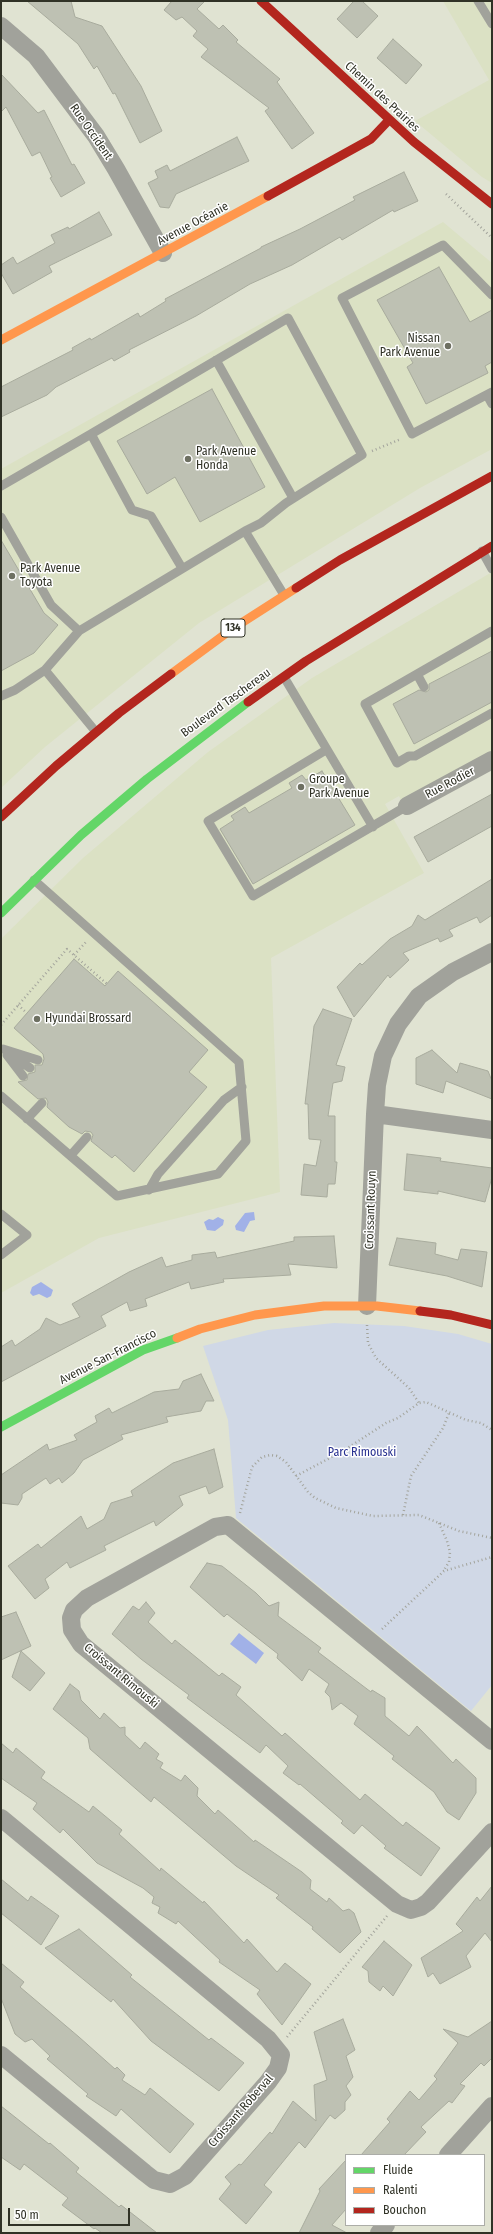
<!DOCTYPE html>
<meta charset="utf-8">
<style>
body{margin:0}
#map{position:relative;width:493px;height:2234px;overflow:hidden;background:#e0e3d2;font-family:"Fira Sans Condensed",sans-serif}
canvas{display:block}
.frame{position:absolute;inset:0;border:2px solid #303226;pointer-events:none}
.legend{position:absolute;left:345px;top:2154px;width:140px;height:72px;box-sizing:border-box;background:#fff;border:1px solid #acada8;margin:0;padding:5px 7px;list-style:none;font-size:12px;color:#303226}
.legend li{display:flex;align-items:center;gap:8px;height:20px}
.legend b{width:20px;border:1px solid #acada8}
.scale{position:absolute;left:8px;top:2208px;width:122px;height:18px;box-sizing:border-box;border:2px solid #303226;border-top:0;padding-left:5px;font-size:12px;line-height:14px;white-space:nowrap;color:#303226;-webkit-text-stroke:3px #fff;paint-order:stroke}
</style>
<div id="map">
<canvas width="493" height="2234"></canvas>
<div class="frame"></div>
<ul class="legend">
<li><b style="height:5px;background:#63d668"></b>Fluide</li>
<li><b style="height:5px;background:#ff974d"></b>Ralenti</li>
<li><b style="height:5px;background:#b3261e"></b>Bouchon</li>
</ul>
<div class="scale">50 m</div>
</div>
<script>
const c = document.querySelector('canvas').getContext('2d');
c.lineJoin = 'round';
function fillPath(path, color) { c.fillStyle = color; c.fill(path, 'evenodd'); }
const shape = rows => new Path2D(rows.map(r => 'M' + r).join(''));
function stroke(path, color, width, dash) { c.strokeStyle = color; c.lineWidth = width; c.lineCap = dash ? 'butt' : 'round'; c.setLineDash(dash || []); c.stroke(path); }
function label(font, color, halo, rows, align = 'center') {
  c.font = font + ' "Fira Sans Condensed",sans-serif'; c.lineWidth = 3; c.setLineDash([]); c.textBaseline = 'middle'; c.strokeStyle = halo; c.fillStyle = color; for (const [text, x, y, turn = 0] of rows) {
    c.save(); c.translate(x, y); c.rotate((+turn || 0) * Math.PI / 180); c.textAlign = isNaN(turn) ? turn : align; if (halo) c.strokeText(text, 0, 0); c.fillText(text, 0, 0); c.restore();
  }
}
fillPath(shape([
 [443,1,492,1,492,183,482,177,415,121,489,80],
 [443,222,492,263,492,449,420,488,199,623,45,747,1,788,1,469],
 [492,572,492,751,401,800,399,796,385,804,424,873,271,958,280,1192,99,1238,1,1293,1,939,83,858,208,752,312,678]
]), '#dbe1c4');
fillPath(shape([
 [334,1323,404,1326,458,1334,492,1344,492,1685,471,1711,236,1518,228,1420,203,1346,268,1330]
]), '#d0d8e6');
fillPath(shape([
 [254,1212,255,1220,250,1221,244,1232,236,1230,235,1226,245,1213],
 [218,1217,224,1220,223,1225,215,1231,207,1230,204,1222,209,1219,213,1220],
 [41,1282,53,1290,51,1296,47,1298,39,1294,33,1296,30,1293,32,1287],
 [239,1633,264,1653,256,1664,230,1644]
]), '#a1b1e7');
const building = shape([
 [27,1,71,1,75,17,102,26,141,86,162,131,140,143,115,93,113,94,97,66,94,69,78,44,27,1],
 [172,1,205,1,197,9,219,29,223,25,238,40,236,42,280,79,277,82,314,133,292,149,265,111,269,108,201,57,208,49,193,36,197,31,182,17,176,20,164,10,172,1],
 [354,1,362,1,378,16,357,38,337,19,354,1],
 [393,39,422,65,406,84,377,58,393,39],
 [1,74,38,113,44,110,72,165,74,164,85,183,61,197,50,178,52,177,40,152,32,156,6,107,1,112,1,74],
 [237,137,249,161,176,194,169,208,160,207,148,183,158,178,155,171,167,165,170,171,237,137],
 [404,172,418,201,394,212,393,210,342,240,340,237,292,265,250,284,196,316,129,350,130,352,114,361,112,358,56,387,47,395,1,417,1,387,73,350,72,348,90,338,91,340,138,313,140,317,166,301,165,299,261,248,261,247,300,229,355,200,353,197,404,172],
 [99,212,112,235,49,266,52,272,13,294,1,273,1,265,13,257,17,264,55,243,51,235,68,227,69,229,99,212],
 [439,267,470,322,492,310,492,362,485,366,488,373,426,404,407,367,413,363,377,300,439,267],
 [212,389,265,487,200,522,175,477,147,494,117,441,212,389],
 [1,540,44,613,58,625,34,653,1,671,1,540],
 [492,651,492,702,414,744,393,704,419,690,426,692,429,690,429,684,492,651],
 [322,771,355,825,253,884,220,829,234,820,231,816,245,807,249,813,292,788,289,783,302,775,306,780,322,771],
 [492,794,492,826,428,862,414,837,492,794],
 [492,879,492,915,480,923,477,917,449,930,453,936,440,942,438,938,403,953,409,960,390,978,388,975,354,1017,337,987,360,963,362,965,390,939,412,926,418,915,425,920,492,879],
 [74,959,105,986,118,971,208,1050,189,1072,207,1087,134,1172,115,1155,112,1158,91,1141,93,1135,91,1132,85,1131,82,1134,69,1127,47,1107,48,1102,46,1098,38,1099,18,1082,27,1080,28,1074,35,1072,35,1065,42,1065,44,1059,43,1054,14,1028,74,959],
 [323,1009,352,1019,336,1065,345,1067,342,1081,333,1083,328,1116,335,1116,335,1162,337,1162,335,1184,328,1184,327,1197,301,1195,304,1164,316,1166,321,1140,309,1139,308,1104,305,1104,314,1026,323,1009],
 [432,1050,457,1073,460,1063,488,1071,492,1081,492,1099,446,1081,443,1093,416,1084,416,1058,432,1050],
 [407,1154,441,1158,440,1161,492,1168,492,1177,485,1202,438,1191,438,1194,404,1190,407,1154],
 [334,1236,337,1268,288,1264,291,1275,223,1279,224,1282,191,1289,189,1282,145,1299,147,1306,130,1311,127,1302,101,1316,106,1326,1,1382,1,1347,12,1340,15,1346,40,1329,46,1318,60,1325,80,1317,72,1304,129,1272,162,1257,166,1267,192,1260,192,1255,215,1252,217,1258,294,1241,294,1237,334,1236],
 [397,1238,436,1243,435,1254,458,1260,461,1249,487,1252,482,1287,447,1276,389,1265,397,1238],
 [201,1374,214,1401,206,1401,201,1411,166,1417,168,1422,121,1435,123,1439,83,1460,74,1473,62,1483,59,1478,50,1484,46,1478,22,1494,22,1498,18,1505,1,1503,1,1475,47,1444,49,1450,77,1440,74,1435,97,1422,95,1416,109,1408,112,1413,154,1392,179,1389,183,1381,201,1374],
 [214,1449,223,1487,209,1494,206,1486,179,1496,183,1505,156,1526,154,1521,104,1546,106,1550,70,1568,67,1562,45,1579,49,1588,35,1599,8,1566,38,1544,41,1548,81,1516,87,1529,104,1519,111,1503,133,1496,131,1491,173,1463,214,1449],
 [207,1563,222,1566,256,1593,269,1606,279,1602,278,1616,321,1648,318,1652,371,1692,372,1690,385,1698,385,1716,409,1736,417,1726,453,1763,456,1759,476,1778,476,1793,459,1820,447,1812,434,1792,392,1759,394,1756,354,1724,358,1716,341,1703,332,1710,330,1697,325,1692,329,1684,309,1669,302,1681,277,1658,278,1654,227,1614,224,1617,190,1587,207,1563],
 [146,1602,155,1613,148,1622,172,1644,175,1640,219,1676,222,1673,241,1687,236,1695,282,1736,285,1733,360,1800,365,1794,403,1826,406,1822,440,1848,421,1876,384,1848,386,1846,362,1825,354,1834,341,1823,343,1821,300,1784,299,1785,283,1773,288,1766,266,1745,260,1753,187,1698,189,1695,141,1659,112,1634,133,1606,139,1610,146,1602],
 [16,1612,31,1646,1,1660,1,1617,16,1612],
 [21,1651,45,1673,30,1691,12,1677,21,1651],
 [70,1684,79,1691,81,1700,100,1719,104,1713,120,1728,125,1727,125,1735,140,1749,145,1742,159,1754,156,1759,163,1763,160,1768,181,1781,185,1775,198,1788,197,1796,215,1814,218,1810,254,1842,255,1840,302,1872,311,1880,310,1889,327,1902,329,1898,343,1911,349,1909,354,1913,361,1932,340,1953,312,1929,313,1927,276,1898,279,1895,236,1866,154,1797,151,1802,90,1749,88,1738,53,1709,70,1684],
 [1,1743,13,1753,16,1748,45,1772,41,1778,89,1812,93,1806,122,1830,119,1834,160,1871,161,1868,203,1903,204,1901,244,1943,247,1939,277,1972,285,1963,311,1984,282,2025,257,1994,260,1990,219,1962,220,1960,178,1921,176,1924,158,1913,160,1907,152,1903,154,1897,143,1888,97,1863,63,1829,60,1833,33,1809,37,1803,1,1778,1,1743],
 [1,1879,28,1901,31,1896,59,1916,41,1945,1,1913,1,1879],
 [492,1886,492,1942,485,1933,466,1956,471,1967,440,1984,433,1973,428,1977,421,1958,463,1931,456,1924,477,1897,480,1901,492,1886],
 [79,1929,132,1975,130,1977,209,2040,211,2038,244,2063,219,2091,151,2041,113,1999,111,2002,45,1948,79,1929],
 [384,1941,412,1965,393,1996,383,1986,380,1991,369,1982,368,1971,362,1967,384,1941],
 [1,1963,24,1982,20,1987,79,2037,115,2069,117,2067,125,2075,122,2080,145,2095,150,2088,194,2124,170,2153,121,2109,116,2116,86,2096,88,2094,47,2059,50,2056,32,2039,25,2042,15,2034,1,1998,1,1963],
 [343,2019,355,2050,346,2056,353,2077,346,2086,351,2095,345,2102,345,2110,335,2119,330,2115,305,2148,299,2142,264,2185,272,2192,246,2224,219,2199,231,2184,225,2177,239,2164,241,2165,270,2132,272,2134,293,2101,316,2121,314,2085,327,2080,314,2032,343,2019],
 [492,2021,492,2058,484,2066,481,2063,460,2084,465,2086,452,2103,449,2101,421,2127,426,2132,404,2155,361,2155,390,2122,387,2119,410,2091,419,2100,437,2079,434,2076,458,2043,443,2029,468,2037,492,2021],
 [1,2106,49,2144,50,2143,79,2168,76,2172,119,2207,121,2205,157,2233,102,2233,95,2228,94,2229,62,2205,68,2198,24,2164,20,2170,1,2157,1,2106],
 [346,2160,346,2209,332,2225,347,2233,299,2233,320,2191,319,2189,346,2160]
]);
fillPath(building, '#bec1b3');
stroke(building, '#a8ab9d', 1);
stroke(shape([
 [446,194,492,238],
 [372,451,401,439],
 [74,955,86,942],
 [18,1005,27,1013],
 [1,1025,67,949,107,984],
 [367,1325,368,1343,376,1358,409,1388,419,1403],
 [296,1476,343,1451,386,1423,398,1418,419,1403,426,1402,466,1420,481,1423,492,1430],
 [240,1513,252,1467,262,1457,270,1455,277,1456,286,1462,308,1492,315,1498,336,1508,373,1516,419,1515,459,1531,492,1538],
 [403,1515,411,1476,443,1428,449,1413],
 [439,1523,447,1541,450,1552,449,1562,444,1570],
 [382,1629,444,1571,492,1557],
 [287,2037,387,1916]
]), '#a3a49c', 2.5, [1, 3]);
stroke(shape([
 [478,1,492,24],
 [492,295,443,245,342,298,412,434,492,392],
 [216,360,293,498],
 [487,395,492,404],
 [1,486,91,434,132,510,151,516,182,568],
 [1,517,51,605,79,631,45,670,15,690,1,696],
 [245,531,284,595],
 [482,551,492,569],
 [79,631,245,531,261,523,286,503,362,455,288,318,91,434],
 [492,631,365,704,397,763,409,756,415,756,492,713],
 [45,670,96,732],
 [417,674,424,687],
 [284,677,373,827],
 [326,750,208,821,253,896,407,806],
 [3,1049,38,1060],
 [10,1054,30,1068],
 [7,1055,23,1076],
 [1,1096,117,1196,218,1174,246,1141,239,1062,34,880],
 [27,1119,42,1103],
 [71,1155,87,1137],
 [149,1190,158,1174,224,1100,242,1087],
 [1,1214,27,1235,1,1255]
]), '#a1a29b', 9);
stroke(shape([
 [1,26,36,56,96,136,116,169,163,253],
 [407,806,492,760],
 [375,1114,492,1130],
 [367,1306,375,1114,377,1085,383,1056,398,1024,419,996,453,972,492,952],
 [492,1741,228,1525,215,1527,87,1598,74,1610,71,1618,72,1630,81,1644,397,1904,411,1910,421,1907,428,1902,492,1832],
 [1,1818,268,2039,281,2055,278,2068,268,2082,185,2176,170,2184,154,2180,145,2173,1,2055],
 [448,2155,492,2106],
 [379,2233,386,2225]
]), '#a1a29b', 18);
stroke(shape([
 [1,913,81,835,147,779,248,702],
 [1,1427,143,1350,177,1338]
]), '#63d668', 9);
stroke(shape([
 [1,340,268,196],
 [171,674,232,629,296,588],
 [177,1338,200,1329,255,1315,324,1306,377,1306,420,1311]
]), '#ff974d', 9);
stroke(shape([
 [261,1,414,142,492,204],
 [268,196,371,139,389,120],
 [296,588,340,560,492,476],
 [248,702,306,661,492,546],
 [1,817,56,766,119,713,171,674],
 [420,1311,451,1315,492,1325]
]), '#b3261e', 9);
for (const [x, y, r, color] of [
 [448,346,4,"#6e7062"],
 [188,459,4,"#6e7062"],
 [12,576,4,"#6e7062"],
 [301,787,4,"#6e7062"],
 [37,1019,4,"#6e7062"]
]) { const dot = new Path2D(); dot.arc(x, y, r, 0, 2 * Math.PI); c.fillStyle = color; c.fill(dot); stroke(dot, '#fff', 1.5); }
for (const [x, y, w] of [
 [233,628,24]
]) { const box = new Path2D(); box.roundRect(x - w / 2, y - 9, w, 18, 3); c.fillStyle = '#fff'; c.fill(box); stroke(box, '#303226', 1); }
label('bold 11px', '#303226', null, [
 ["134",233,628]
]);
label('12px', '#303226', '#fff', [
 ["Chemin des Prairies",382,97,43],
 ["Rue Occident",91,132,55],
 ["Avenue Océanie",193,224,-28],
 ["Boulevard Taschereau",226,703,-36],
 ["Rue Rodier",450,783,-28],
 ["Croissant Rouyn",371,1210,-88],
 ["Avenue San-Francisco",108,1357,-27],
 ["Croissant Rimouski",121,1676,40],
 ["Croissant Roberval",241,2111,-49]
]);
label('12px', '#303226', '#fff', [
 ["Nissan",440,339,"right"],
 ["Park Avenue",440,353,"right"],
 ["Park Avenue",196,452],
 ["Honda",196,466],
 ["Park Avenue",20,569],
 ["Toyota",20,583],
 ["Groupe",309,780],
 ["Park Avenue",309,794],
 ["Hyundai Brossard",45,1019]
], 'left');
label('12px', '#273090', '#fff', [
 ["Parc Rimouski",362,1453]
]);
</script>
